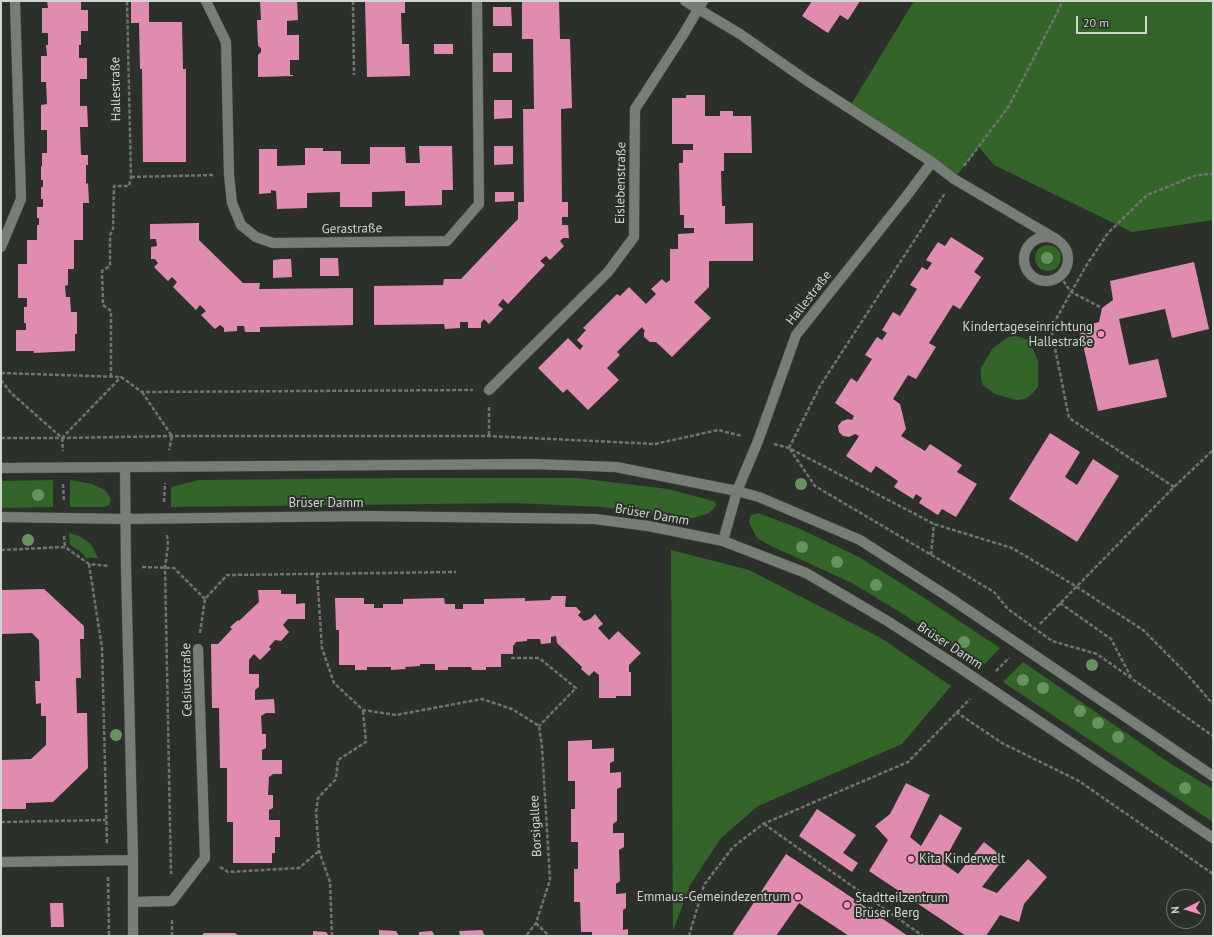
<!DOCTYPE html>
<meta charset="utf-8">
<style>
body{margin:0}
#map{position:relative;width:1214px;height:937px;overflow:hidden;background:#2b312a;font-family:"PT Sans",sans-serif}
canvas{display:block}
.frame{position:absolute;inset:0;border:2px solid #d1d5d0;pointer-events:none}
.north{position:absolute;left:1166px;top:889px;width:40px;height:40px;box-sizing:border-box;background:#2b312a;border:1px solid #6d736c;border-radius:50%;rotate:265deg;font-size:11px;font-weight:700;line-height:16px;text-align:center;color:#d1d5d0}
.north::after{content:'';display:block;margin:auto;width:14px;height:18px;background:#fd8ebf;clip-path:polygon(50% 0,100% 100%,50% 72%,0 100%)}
.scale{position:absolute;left:1076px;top:16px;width:71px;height:18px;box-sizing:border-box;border:2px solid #d1d5d0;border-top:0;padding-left:5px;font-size:12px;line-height:14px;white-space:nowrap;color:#d1d5d0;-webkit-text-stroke:3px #2b312a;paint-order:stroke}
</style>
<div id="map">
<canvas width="1214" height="937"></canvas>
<div class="frame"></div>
<div class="north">N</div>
<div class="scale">20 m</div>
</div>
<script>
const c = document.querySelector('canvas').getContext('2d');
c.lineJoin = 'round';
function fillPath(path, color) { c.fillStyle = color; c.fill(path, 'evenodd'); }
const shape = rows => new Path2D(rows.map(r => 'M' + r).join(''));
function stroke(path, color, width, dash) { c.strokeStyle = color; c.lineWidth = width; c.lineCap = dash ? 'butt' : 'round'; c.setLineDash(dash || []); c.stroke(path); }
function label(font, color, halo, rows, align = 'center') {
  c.font = font + ' "PT Sans",sans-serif'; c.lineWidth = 4; c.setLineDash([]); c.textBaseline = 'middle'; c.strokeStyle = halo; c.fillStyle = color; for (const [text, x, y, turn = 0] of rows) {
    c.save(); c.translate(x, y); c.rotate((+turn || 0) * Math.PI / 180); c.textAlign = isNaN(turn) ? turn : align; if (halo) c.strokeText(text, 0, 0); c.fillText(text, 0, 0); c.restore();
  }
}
fillPath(shape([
 [914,1,1213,1,1213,220,1132,232,994,165,979,147,954,179,849,108],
 '1035 258a13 13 0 1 1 26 0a13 13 0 1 1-26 0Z',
 [1016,336,1029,340,1038,361,1038,387,1030,396,1025,399,1016,400,995,394,983,385,981,379,981,368,993,348,1008,337],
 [410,478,577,478,668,489,713,501,715,502,716,506,709,513,693,518,683,519,603,507,514,503,171,507,171,487,199,480],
 [53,480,53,507,1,508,1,481],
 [70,480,92,484,105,490,109,496,111,500,109,505,104,507,70,507],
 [758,513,798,528,859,557,926,599,1000,648,982,667,903,614,852,583,771,546,757,538,749,522,751,515],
 [69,533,79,536,91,544,98,558,86,558,80,551,70,545],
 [671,550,749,570,881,638,951,686,902,744,758,806,721,838,690,885,673,931],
 [1023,662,1171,764,1213,789,1213,822,1003,682]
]), '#336529');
fillPath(shape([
 [47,1,81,1,81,10,88,10,88,31,81,31,81,45,79,45,79,58,87,58,87,79,80,79,80,106,87,106,88,127,80,127,81,155,88,155,88,165,86,165,86,184,88,183,89,203,83,203,83,240,74,240,74,269,68,269,68,285,65,286,66,297,70,297,71,312,77,312,77,334,75,334,75,351,34,353,34,351,16,351,16,330,26,330,26,323,24,323,24,307,27,307,27,298,18,298,18,264,27,264,27,240,37,240,37,225,39,225,39,218,37,218,37,207,43,207,43,199,41,199,41,187,43,187,43,180,41,180,41,166,42,166,42,153,47,153,47,130,41,130,41,105,47,104,46,82,41,82,41,56,47,56,46,45,48,45,48,33,42,33,42,8,48,8],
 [131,1,149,1,149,22,182,22,183,69,186,69,186,162,143,162,142,69,140,69,139,23,131,23],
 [260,1,297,1,298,20,287,21,287,35,299,35,299,60,290,60,290,75,293,75,293,76,258,77,258,55,261,52,261,48,259,47,258,45,257,20,261,20],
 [365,1,405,1,405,13,401,13,402,44,409,44,410,76,367,77],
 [522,1,559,1,560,39,570,39,572,108,561,109,562,202,568,202,568,217,562,217,562,225,568,225,569,238,563,238,560,241,564,246,550,260,546,256,540,261,545,265,508,304,503,299,498,305,503,309,489,324,484,319,481,323,481,328,468,328,468,322,460,322,460,328,445,329,444,324,374,325,374,286,443,285,444,279,461,279,518,219,518,202,524,202,523,109,534,109,533,39,522,39],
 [812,1,860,1,848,20,840,15,828,33,802,16],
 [493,7,511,7,512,26,493,26],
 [434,44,453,44,453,54,434,54],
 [493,53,512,53,512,72,493,72],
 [686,95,705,95,705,116,720,116,720,111,733,111,733,116,751,116,752,153,724,153,724,171,721,171,722,206,725,206,725,224,753,223,753,261,709,261,709,287,694,302,711,318,672,357,656,342,650,342,644,337,644,332,645,331,642,327,617,352,620,355,607,368,619,380,588,410,567,389,563,393,538,368,568,338,580,350,583,346,577,340,586,330,583,328,617,294,620,296,629,287,646,304,656,294,651,289,662,279,666,283,670,280,670,249,678,249,678,234,694,233,694,228,684,228,684,215,680,215,679,163,683,163,683,150,693,150,693,144,672,144,672,98,686,98],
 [494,100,512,100,512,118,494,119],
 [419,146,452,146,453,190,442,190,442,205,405,206,405,191,372,192,372,207,340,207,340,192,307,193,307,208,277,209,276,191,271,190,271,193,259,194,259,149,277,149,277,166,305,165,305,148,323,148,323,151,341,151,341,164,370,164,370,147,405,147,406,163,420,163],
 [494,146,513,146,513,164,494,165],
 [495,192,514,192,514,201,495,202],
 [199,223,199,240,243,283,260,283,259,289,353,288,353,325,260,327,260,332,245,332,244,326,237,326,237,331,224,332,224,328,220,325,215,329,201,315,206,311,200,305,196,310,173,287,177,282,172,277,168,281,154,267,158,263,155,259,151,259,151,247,157,246,156,239,150,239,150,224],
 [951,237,984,258,974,272,981,277,960,309,953,305,929,343,936,347,916,379,908,375,893,399,900,404,906,429,901,436,925,451,930,444,962,465,957,472,977,484,956,517,942,509,938,515,919,503,922,498,916,494,913,499,894,487,898,481,876,466,871,473,846,456,859,436,855,434,849,437,843,436,839,432,838,426,842,421,848,419,852,420,854,416,835,403,851,378,857,382,872,359,865,355,877,337,882,340,887,333,882,330,893,312,900,316,917,289,910,285,922,267,927,270,932,263,926,260,938,242,945,246],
 [320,258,338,258,339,276,320,276],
 [282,259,291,259,292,277,273,278,273,260],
 [1194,262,1209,329,1172,338,1165,309,1119,319,1129,365,1158,359,1167,397,1098,411,1079,327,1099,322,1102,308,1113,300,1110,281],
 [1050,433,1080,452,1065,477,1077,485,1093,459,1119,476,1077,542,1009,499],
 [44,589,84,626,84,639,80,639,81,678,76,678,77,713,87,713,88,768,53,802,26,803,26,809,1,809,1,760,31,759,46,745,46,716,41,716,41,703,36,704,35,681,40,681,39,640,32,633,1,634,1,590],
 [258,590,281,590,281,594,296,594,296,604,305,603,305,619,288,619,283,625,289,632,281,641,275,640,269,647,271,649,260,660,254,654,249,660,249,674,259,674,259,687,255,690,255,700,274,699,275,713,266,713,261,716,262,734,266,734,266,748,262,750,262,760,282,760,282,774,273,774,269,777,268,795,273,795,273,808,269,810,269,820,280,820,280,837,275,837,275,853,272,853,272,863,233,863,233,822,227,822,227,768,220,768,219,708,212,708,211,644,218,644,232,629,230,627,238,620,239,621,259,602],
 [552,596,566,596,565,607,576,607,581,612,578,615,584,621,590,619,595,614,603,624,598,628,609,640,618,631,641,653,629,665,629,672,631,672,631,696,616,696,616,698,599,698,599,675,594,671,589,676,581,669,582,667,557,643,556,636,551,637,551,643,541,644,540,639,527,639,527,641,516,642,513,646,513,654,501,654,501,667,486,667,486,670,472,670,471,667,448,667,448,670,435,670,435,664,420,664,420,666,405,667,406,669,391,670,391,667,367,667,367,670,355,670,355,665,339,665,339,630,336,630,335,598,364,598,364,604,374,604,374,608,383,608,383,604,403,604,403,599,444,598,445,604,455,604,455,609,463,609,463,604,484,604,484,599,525,598,525,601,550,600],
 [592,740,592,749,614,748,614,761,610,763,610,773,621,772,621,787,617,789,617,821,613,824,613,833,624,833,624,847,619,850,620,881,616,884,616,894,626,893,626,908,623,910,623,930,628,929,628,936,592,936,592,932,581,932,580,902,574,902,574,869,578,869,578,842,571,842,571,809,575,809,575,781,568,781,568,741],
 [906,783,930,795,910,837,921,846,940,814,962,828,943,863,958,874,984,842,1004,858,982,887,997,893,1028,859,1047,877,1024,904,1019,922,1000,915,986,936,966,936,869,871,888,840,875,826,890,814],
 [817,809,856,835,843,853,858,863,852,872,799,836],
 [786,854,842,891,908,936,849,936,799,903,776,936,735,936,733,934],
 [50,903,63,903,64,927,51,927],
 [379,930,396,931,399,936,379,936],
 [482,930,485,936,460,936,459,931],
 [313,931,326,932,329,936,313,936],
 [432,931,435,936,419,936,419,932],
 [204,933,235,933,239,936,201,936]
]), '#e08cb0');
const lane = shape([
 [1,247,21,199,15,1],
 [489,390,608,272,634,237,635,109,683,35,703,1],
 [133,902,172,901,205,858,198,649]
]);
const street = shape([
 [206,1,226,42,229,175,232,203,241,225,256,237,273,243,447,241,479,204,477,1],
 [685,1,740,34,806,80,932,162,954,179,1056,239],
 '1024 259a22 22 0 1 1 44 0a22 22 0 1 1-44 0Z',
 [125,467,126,567,133,860,133,936],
 [723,541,737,491,758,441,796,335,905,198,932,162],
 [1,862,133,860]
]);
const secondary = shape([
 [1,468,532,464,616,467,737,491,759,497,860,540,947,596,1213,776],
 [1,517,125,519,367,516,595,519,648,526,723,541,806,573,889,622,957,666,1213,838]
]);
stroke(lane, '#484e47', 11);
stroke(street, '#484e47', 11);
stroke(secondary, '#484e47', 11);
stroke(shape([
 [353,1,354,75],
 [964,166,1009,106,1063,1],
 [131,177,213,175],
 [1060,276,1071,292,1102,308],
 [1,373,121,377,142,392,473,390],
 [111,377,111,311,103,305,102,271,110,266,110,235,113,229,114,186,129,186,131,177,127,1],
 [1,380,11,393,62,438,121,377],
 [142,392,172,436,169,450],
 [489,407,489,436],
 [1,438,62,438,172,436,489,436,655,444,718,430,742,436],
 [62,438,63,451],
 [774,444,789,448,934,524,1012,548,1077,587,1143,630,1185,672,1213,704],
 [789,448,820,386,945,193],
 [790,449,815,486,994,592,1008,609,1052,641,1097,654,1213,736],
 [63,484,64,501],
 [1174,487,1069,418,1051,328,1086,266,1108,233,1147,195,1197,175,1213,174],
 [164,502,165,483],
 [167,535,168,545,165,568,171,874],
 [64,536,65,547],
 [1,550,65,547,89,564,109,566],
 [931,555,934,524],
 [89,564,102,648,107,844],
 [142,567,174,568,205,599],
 [317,574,322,648,334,683,363,710,396,715,482,699,512,709,539,726,542,747,550,880,536,923,526,936],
 [1060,603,1111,639,1131,677],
 [1040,624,1174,487,1213,450],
 [200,633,205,599,227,575,456,572],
 [511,658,539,658,576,688,539,726],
 [996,671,1009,658],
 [956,712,1002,743,1079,781,1213,874],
 [1,822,106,820],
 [764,824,923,936],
 [220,867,228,872,299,868,319,851],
 [108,877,109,936],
 [536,923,549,936],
 [172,936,172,919],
 [332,936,330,882,319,851,316,813,318,798,336,779,338,760,366,742,363,710],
 [689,936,704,885,733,847,763,824,908,762,970,699]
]), '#6f746e', 2.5, [4, 2]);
stroke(lane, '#767e75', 10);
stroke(street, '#767e75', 10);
stroke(secondary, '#767e75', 10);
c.fillStyle = '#67935f';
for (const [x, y] of [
 [1047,258],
 [801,484],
 [38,495],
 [28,540],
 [802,547],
 [837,562],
 [876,585],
 [964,642],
 [1092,665],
 [1023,680],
 [1043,688],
 [1080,711],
 [1098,723],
 [116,735],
 [1118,737],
 [1185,788]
]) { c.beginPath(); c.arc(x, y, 6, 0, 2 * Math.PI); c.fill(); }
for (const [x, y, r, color] of [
 [1101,334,4,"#fd8ebf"],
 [911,859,4,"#fd8ebf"],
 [798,897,4,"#fd8ebf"],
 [847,905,4,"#fd8ebf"]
]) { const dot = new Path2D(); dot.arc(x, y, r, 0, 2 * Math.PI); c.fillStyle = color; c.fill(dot); stroke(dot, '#2b312a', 1.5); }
label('13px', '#d1d5d0', '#2b312a', [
 ["Hallestraße",116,89,-91],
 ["Eislebenstraße",621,183,-89],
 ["Gerastraße",352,229,-1],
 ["Hallestraße",809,298,-52],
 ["Brüser Damm",326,503],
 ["Brüser Damm",652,515,10],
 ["Brüser Damm",950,646,33],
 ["Celsiusstraße",187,680,-91],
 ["Borsigallee",536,826,-93]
]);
label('13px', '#d1d5d0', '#2b312a', [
 ["Kindertageseinrichtung",1093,327],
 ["Hallestraße",1093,342],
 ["Kita Kinderwelt",919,859,"left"],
 ["Emmaus-Gemeindezentrum",790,897],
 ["Stadtteilzentrum",855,898,"left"],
 ["Brüser Berg",855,913,"left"]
], 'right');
</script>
